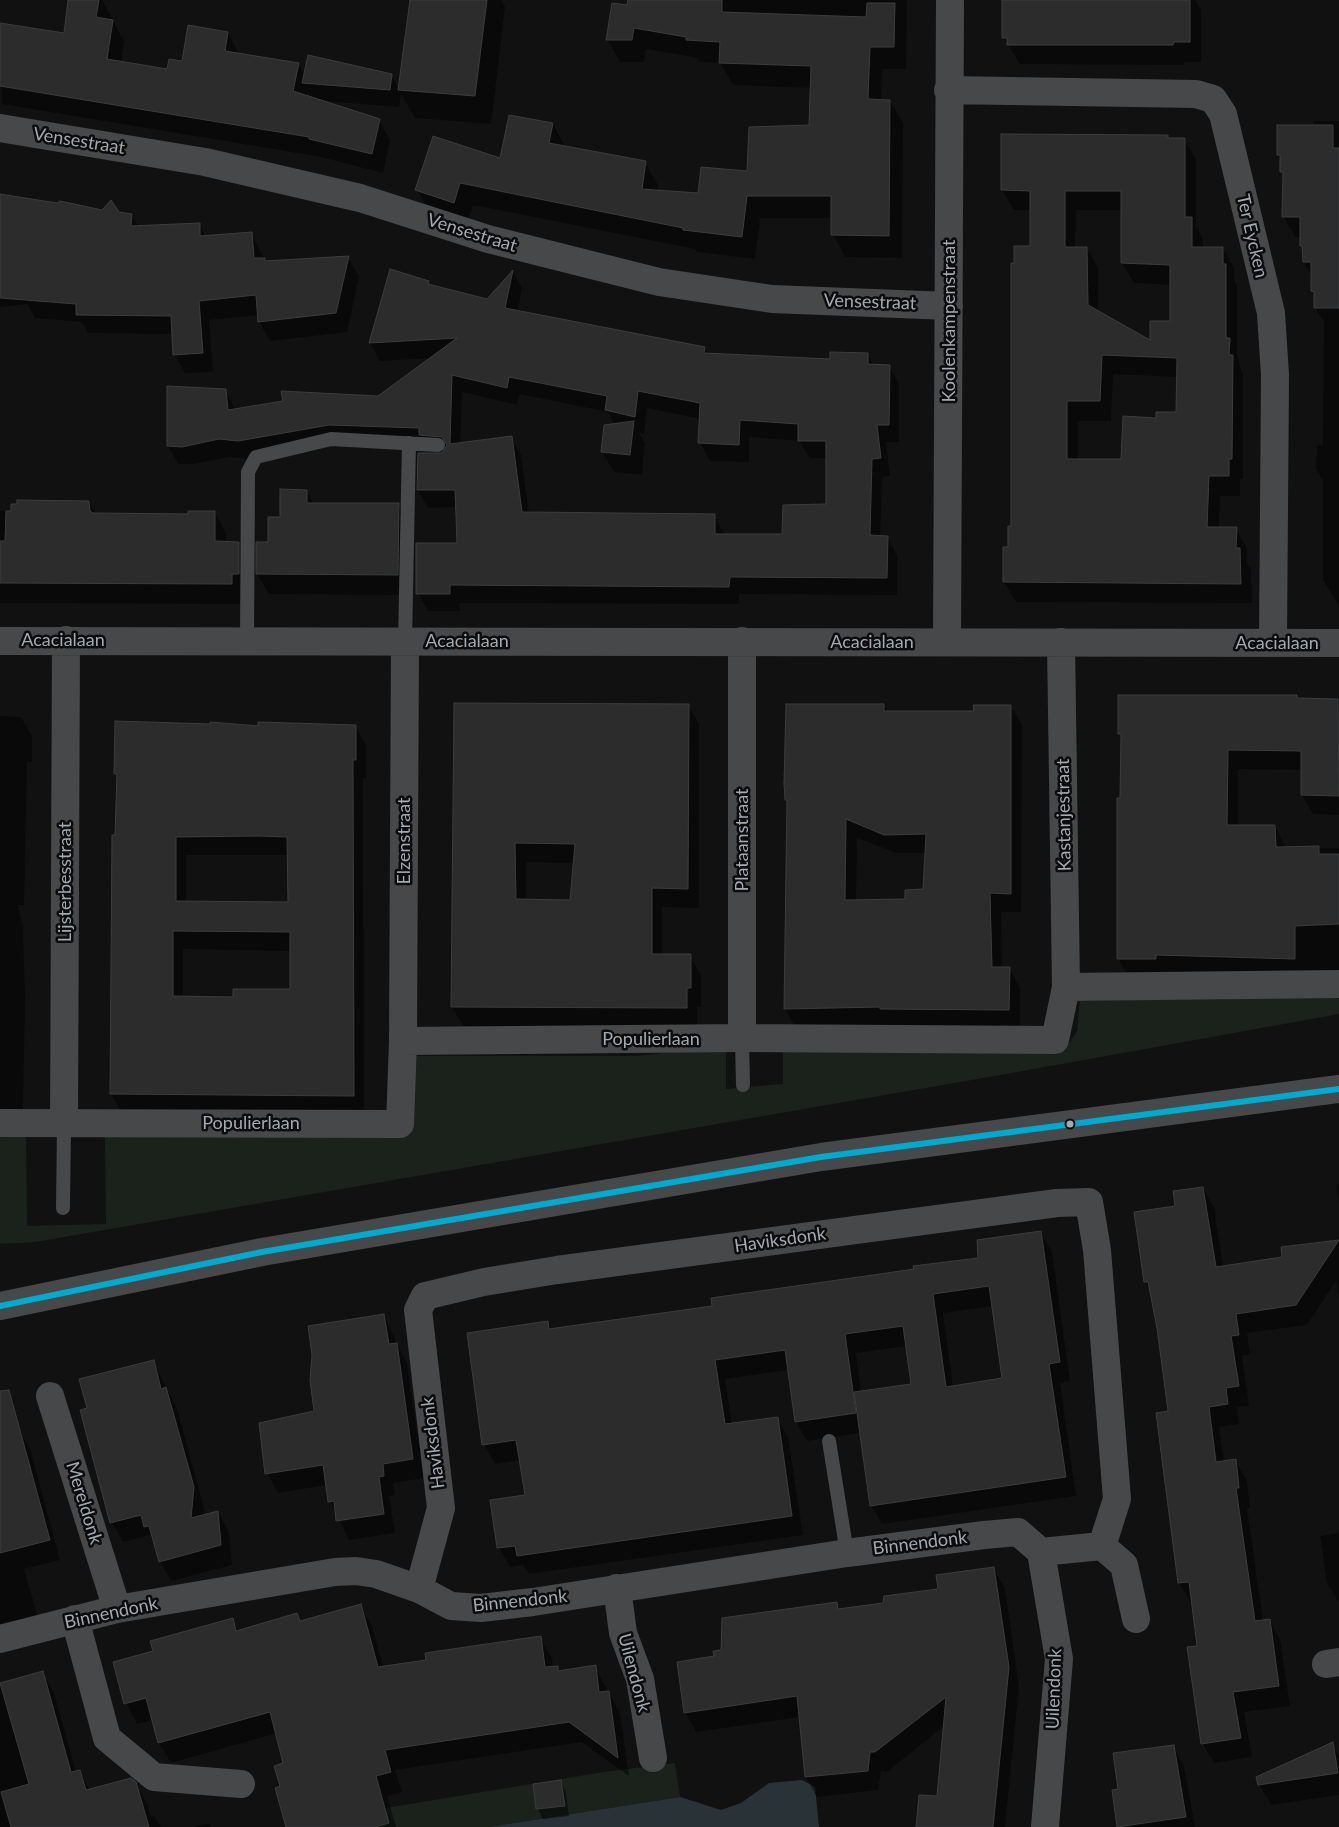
<!DOCTYPE html>
<style>
body{margin:0}
canvas{display:block;background:#111112}
</style>
<canvas width="1339" height="1827"></canvas>
<script>
const c = document.querySelector('canvas').getContext('2d');
c.lineJoin = 'round';
function fillPath(path, color) { c.fillStyle = color; c.fill(path, 'evenodd'); }
const shape = rows => new Path2D(rows.map(r => 'M' + r).join(''));
function stroke(path, color, width, dash) { c.strokeStyle = color; c.lineWidth = width; c.lineCap = dash ? 'butt' : 'round'; c.setLineDash(dash || []); c.stroke(path); }
function label(font, color, halo, rows, align = 'center') {
  c.font = font + ' Lato,sans-serif'; c.lineWidth = 5; c.setLineDash([]); c.textBaseline = 'middle'; c.strokeStyle = halo; c.fillStyle = color; for (const [text, x, y, turn = 0] of rows) {
    c.save(); c.translate(x, y); c.rotate((+turn || 0) * Math.PI / 180); c.textAlign = isNaN(turn) ? turn : align; if (halo) c.strokeText(text, 0, 0); c.fillText(text, 0, 0); c.restore();
  }
}
fillPath(shape([
 [1339,995,1339,1014,1006,1074,35,1242,0,1244,0,1135,26,1135,27,1226,106,1224,105,1137,396,1137,410,1056,638,1056,726,1046,726,1089,783,1084,783,1047,1061,1051,1067,1047,1077,1031,1080,1001],
 [675,1763,680,1797,489,1827,362,1827,380,1809,604,1772]
]), '#1b221c');
fillPath(shape([
 [802,1780,815,1787,819,1827,489,1827,680,1797,721,1810,741,1803,769,1783]
]), '#293236');
fillPath(shape([
 [70,0,102,0,111,16,110,20,113,21,124,41,121,63,168,70,184,63,228,33,239,54,298,64,305,75,391,75,399,89,411,0,501,0,505,7,491,124,415,118,401,94,399,107,322,101,379,120,390,140,383,173,321,157,2,104,0,24,65,35],
 [308,92,312,99,307,97],
 [630,0,907,0,906,69,882,69,881,101,890,101,903,123,902,258,845,257,833,234,832,218,760,218,755,259,697,252,695,249,473,205,466,224,430,212,417,190,501,159,553,124,566,148,645,163,658,185,657,191,699,195,748,172,810,127,811,88,733,85,720,63,700,62,698,58,646,49,644,62,620,62,607,39,628,7],
 [1003,0,1195,0,1201,10,1201,62,1185,62,1184,65,1020,64,1003,37],
 [1314,121,1339,121,1339,606,1323,580,1323,480,1316,469,1317,445,1323,445,1324,322,1315,308,1312,277,1304,262,1301,237,1295,237,1283,216,1284,176,1278,155,1314,126],
 [1003,136,1168,136,1169,139,1184,139,1196,159,1196,226,1203,239,1203,248,1223,248,1234,268,1234,280,1237,285,1237,354,1243,376,1243,479,1240,479,1240,496,1220,496,1219,529,1236,529,1247,549,1247,563,1251,570,1252,603,1016,602,1004,582,1004,549,1009,549,1012,527,1015,265,1031,248,1031,210,1014,210,1002,190],
 [1076,210,1122,210,1122,263,1134,283,1171,285,1171,322,1151,343,1098,313,1098,268,1087,248,1075,248],
 [1113,374,1178,377,1177,413,1157,419,1122,460,1078,460,1078,421,1111,421],
 [0,195,132,215,139,227,199,224,206,237,251,233,266,262,348,258,359,276,347,332,270,341,259,322,259,315,209,320,213,372,185,373,174,354,173,334,88,333,82,322,35,318,27,304,0,307],
 [391,271,428,282,431,286,487,300,513,272,522,288,518,311,704,349,707,354,831,360,868,354,874,366,889,366,899,384,899,442,886,442,890,476,882,477,880,537,887,537,897,555,897,595,739,594,739,604,459,603,460,611,428,611,418,593,458,545,457,507,428,508,418,490,431,454,426,446,339,443,249,459,230,457,193,464,178,464,168,446,225,390,236,410,379,397,433,358,380,361,370,343],
 [462,392,517,405,519,394,608,412,615,425,602,452,614,472,642,475,645,443,639,433,644,434,647,408,701,419,700,443,710,461,749,462,749,437,799,441,810,458,827,458,828,505,784,536,725,535,714,515,529,513,521,455,511,438,460,444],
 [306,491,314,504,398,504,410,524,408,595,269,594,257,574,269,544],
 [89,502,96,514,190,515,215,513,226,533,226,543,238,543,250,563,243,604,0,603,0,511,12,511,18,506],
 [1119,696,1296,696,1298,700,1339,700,1339,815,1313,814,1302,795,1302,770,1238,769,1238,826,1275,826,1286,848,1339,848,1339,978,1129,978,1118,958,1123,740,1119,734],
 [455,704,688,705,699,724,699,908,662,907,662,955,690,956,701,975,701,1007,697,1007,697,1027,463,1026,452,1007],
 [526,862,574,863,571,901,526,901],
 [884,705,888,712,975,712,1011,706,1022,725,1021,912,1001,912,1002,968,1009,968,1020,988,1020,1029,796,1028,785,1009,789,804,786,799],
 [857,838,896,853,926,853,924,891,906,900,856,901],
 [0,716,21,717,32,736,32,762,27,762,24,905,18,905,23,927,25,997,23,1112,0,1112],
 [355,726,366,745,366,778,363,778,364,1115,122,1113,111,1094,118,778,115,773,259,727],
 [186,855,288,855,289,903,186,902],
 [183,949,291,951,291,990,234,999,183,998],
 [1339,1184,1339,1202,1336,1185],
 [1203,1188,1214,1208,1223,1267,1284,1258,1282,1248,1339,1240,1339,1299,1336,1281,1307,1325,1247,1333,1250,1354,1242,1356,1249,1406,1237,1407,1239,1424,1219,1427,1224,1462,1235,1461,1247,1480,1250,1508,1247,1508,1263,1621,1269,1620,1280,1640,1290,1706,1244,1712,1252,1757,1214,1763,1203,1744,1199,1647,1193,1602,1191,1603,1179,1583,1158,1414,1170,1412,1152,1294,1145,1282,1176,1207],
 [1041,1233,1052,1252,1070,1381,1060,1383,1076,1496,882,1524,871,1505,861,1433,807,1441,796,1422,789,1370,725,1379,732,1424,777,1418,788,1437,803,1535,529,1574,523,1565,510,1567,499,1548,492,1501,527,1496,521,1460,495,1464,484,1444,548,1322,552,1330,713,1307,980,1259],
 [993,1306,1004,1379,953,1387,943,1313],
 [907,1346,913,1385,861,1392,856,1353],
 [384,1316,407,1364,424,1478,393,1483,395,1495,389,1496,395,1533,349,1540,330,1501,327,1485,278,1493,267,1473,315,1412],
 [153,1362,177,1408,204,1508,204,1516,218,1512,229,1532,232,1565,171,1581,160,1561,150,1535,123,1542,112,1522,88,1409],
 [0,1402,30,1448,60,1560,24,1569,38,1617,0,1628],
 [1339,1533,1339,1603,1327,1583,1320,1536],
 [993,1568,1005,1588,1019,1687,1005,1827,918,1827,938,1798,944,1726,887,1772,881,1771,878,1790,817,1797,806,1777,800,1717,696,1732,685,1712,715,1657,722,1651,836,1603,840,1610,884,1605,940,1590],
 [360,1605,372,1626,383,1667,427,1661,540,1638,552,1658,553,1668,557,1667,560,1672,595,1667,620,1713,629,1776,582,1742,395,1770,402,1792,387,1796,396,1827,287,1827,281,1787,285,1764,277,1733,171,1763,159,1743,153,1720,137,1724,126,1703,154,1652,232,1620,239,1631,297,1614,301,1622],
 [42,1672,54,1693,76,1772,79,1771,90,1790,135,1783,147,1804,151,1817,154,1816,161,1827,0,1827,0,1684],
 [1332,1744,1339,1756,1339,1795,1271,1805,1259,1784],
 [1173,1746,1184,1766,1195,1827,1119,1827,1114,1791,1119,1790],
 [561,1782,566,1792,569,1816,543,1819,538,1809],
 [209,1823,211,1827,194,1827]
]), '#0007');
const building = shape([
 [68,0,99,0,96,17,113,20,107,59,167,69,169,59,182,61,188,25,228,32,225,51,299,63,293,91,380,119,372,154,309,139,309,137,0,86,0,23,64,33,68,0],
 [410,0,487,0,475,96,398,90,410,0],
 [628,0,722,0,722,12,866,17,867,3,895,3,894,47,870,47,868,99,890,100,889,236,831,235,831,196,747,196,742,237,683,230,683,228,460,183,454,203,415,190,433,136,500,158,509,115,553,123,549,143,646,161,642,189,698,193,701,167,747,171,749,127,809,125,811,66,719,63,720,42,686,40,686,37,634,28,632,40,606,40,612,3,627,5,628,0],
 [1002,0,1190,0,1190,42,1174,42,1173,45,1007,45,1007,38,1002,38,1002,0],
 [308,55,392,74,390,90,302,83,308,55],
 [1277,125,1333,125,1333,148,1339,148,1339,308,1314,308,1314,292,1311,291,1311,262,1303,262,1302,246,1300,246,1300,217,1282,217,1283,172,1280,172,1280,155,1277,155,1277,125],
 [1001,134,1168,135,1168,138,1185,138,1185,217,1192,217,1192,247,1223,247,1223,264,1226,264,1226,338,1230,338,1229,355,1233,355,1232,459,1229,459,1229,476,1209,476,1207,527,1237,527,1236,548,1240,548,1241,584,1003,582,1003,547,1008,547,1008,526,1011,526,1011,263,1014,263,1014,246,1030,246,1030,191,1001,190,1001,134],
 [1065,191,1121,191,1121,263,1170,265,1170,321,1150,321,1150,340,1088,305,1087,247,1065,247,1065,191],
 [1102,355,1177,358,1176,412,1156,412,1156,418,1123,416,1121,459,1067,459,1067,401,1100,401,1102,355],
 [0,194,57,203,60,201,102,210,111,200,119,212,132,214,131,226,200,223,200,236,252,232,254,258,265,258,265,261,349,256,336,313,258,322,256,295,199,301,203,353,173,355,171,316,76,315,76,304,0,298,0,194],
 [390,269,429,281,428,284,487,299,513,270,505,308,705,347,704,353,830,359,830,352,868,353,868,364,890,365,889,425,877,425,881,458,872,459,870,535,888,536,887,578,730,577,729,587,450,585,450,594,416,594,416,543,457,543,455,490,417,490,418,453,442,453,447,445,442,437,419,435,419,428,329,425,238,441,219,439,182,447,167,446,167,386,226,389,228,410,283,401,281,391,378,396,457,338,369,343,390,269],
 [452,375,507,388,509,377,607,396,605,410,635,417,638,391,700,403,698,443,739,445,740,420,798,424,798,441,826,441,826,504,783,505,782,534,715,534,715,514,522,512,512,436,450,444,452,375],
 [634,421,630,455,601,452,604,425,634,421],
 [280,489,307,490,307,503,399,503,398,575,256,574,256,542,268,542,268,517,280,517,280,489],
 [17,500,89,501,90,511,93,513,188,514,188,511,215,511,215,541,239,542,239,574,232,574,232,584,0,583,0,541,5,541,6,511,11,511,11,504,17,504,17,500],
 [1118,695,1297,695,1297,698,1338,699,1339,796,1301,795,1301,751,1228,750,1227,825,1275,825,1276,847,1319,846,1319,854,1339,854,1339,924,1295,926,1295,959,1156,955,1156,959,1117,959,1117,798,1120,798,1121,734,1118,734,1118,695],
 [454,703,689,704,688,889,652,888,652,954,691,954,691,988,687,988,687,1008,451,1007,454,703],
 [515,843,575,844,570,900,516,899,515,843],
 [786,704,884,704,884,711,974,711,973,705,1011,705,1011,894,990,893,992,967,1010,967,1009,1010,880,1009,880,1007,784,1009,787,800,785,800,784,784,786,704],
 [846,819,884,835,926,834,923,889,905,890,905,899,845,900,846,819],
 [115,721,210,724,210,722,258,726,258,722,356,725,356,760,353,760,354,1096,110,1094,112,835,115,835,117,774,114,774,115,721],
 [258,836,287,837,288,902,176,901,176,837,258,836],
 [173,931,290,932,290,989,233,989,233,997,173,996,173,931],
 [1203,1187,1216,1267,1282,1257,1281,1247,1339,1240,1296,1305,1236,1314,1239,1335,1231,1336,1239,1386,1226,1388,1228,1404,1209,1407,1216,1462,1236,1459,1239,1488,1236,1488,1255,1621,1270,1619,1279,1686,1233,1692,1241,1738,1201,1744,1187,1647,1197,1646,1189,1582,1178,1583,1156,1413,1168,1411,1157,1328,1148,1282,1144,1282,1134,1212,1175,1206,1173,1191,1203,1187],
 [1041,1231,1060,1362,1049,1364,1066,1477,870,1506,854,1392,911,1384,903,1326,845,1334,856,1413,795,1422,785,1350,715,1360,725,1424,778,1417,792,1516,517,1556,515,1546,497,1548,490,1500,525,1495,516,1440,482,1445,467,1333,548,1321,549,1329,712,1306,711,1298,873,1275,914,1269,913,1266,978,1258,977,1240,1041,1231],
 [989,1286,1002,1378,946,1387,933,1294,989,1286],
 [384,1314,389,1344,397,1343,413,1459,383,1464,384,1476,379,1477,384,1514,336,1521,334,1501,328,1502,323,1465,265,1474,259,1423,314,1411,310,1380,312,1355,308,1326,384,1314],
 [154,1360,161,1389,166,1387,194,1487,191,1518,218,1511,221,1545,159,1562,149,1526,144,1527,141,1515,110,1523,80,1410,87,1408,79,1379,154,1360],
 [9,1390,50,1540,0,1553,0,1391,9,1390],
 [994,1567,1009,1667,993,1827,916,1827,919,1795,937,1796,946,1697,875,1752,870,1752,868,1771,805,1777,797,1696,684,1713,677,1662,714,1656,713,1651,721,1650,722,1618,837,1602,838,1609,883,1603,884,1596,938,1589,936,1575,994,1567],
 [361,1604,378,1667,426,1660,425,1653,541,1636,545,1667,558,1666,558,1671,596,1665,599,1692,609,1691,618,1758,569,1722,385,1750,391,1772,376,1776,389,1823,375,1827,286,1827,275,1788,280,1786,274,1766,283,1763,270,1712,158,1743,146,1698,124,1704,113,1662,153,1651,150,1641,233,1618,236,1631,297,1613,300,1621,361,1604],
 [43,1671,71,1772,80,1770,86,1790,131,1778,136,1782,149,1827,11,1827,1,1792,29,1784,0,1683,43,1671],
 [1333,1742,1338,1773,1258,1785,1256,1777,1333,1742],
 [1174,1745,1186,1817,1117,1827,1112,1790,1118,1789,1113,1753,1174,1745],
 [561,1780,565,1806,536,1809,533,1784,561,1780]
]);
fillPath(building, '#2c2c2d');
stroke(building, '#3a3c3e', 1);
stroke(shape([
 [247,640,248,472,256,457,331,439,438,445],
 [405,641,409,443],
 [742,1038,743,1085],
 [63,1208,64,1124],
 [829,1441,847,1553]
]), '#46484a', 14);
stroke(shape([
 [948,90,1196,94,1213,99,1223,114,1271,313,1275,375,1273,643],
 [0,128,205,162,360,198,488,239,659,282,772,299,949,306],
 [0,641,1339,643],
 [947,642,950,0],
 [1061,642,1066,987],
 [742,1038,742,641],
 [403,1041,405,641],
 [0,1123,400,1124,403,1041,742,1038,1055,1040,1066,987,1339,984],
 [64,1124,66,640],
 [50,1396,117,1609],
 [1102,1546,1124,1565,1136,1619],
 [1041,1552,1059,1659,1045,1827],
 [617,1588,623,1633,640,1679,653,1758],
 [419,1589,441,1508,418,1310,425,1296,484,1282,557,1270,1057,1203,1089,1202,1097,1250,1117,1499,1102,1546,1041,1552],
 [75,1619,107,1738,154,1777,241,1784],
 [0,1639,117,1609,335,1572,356,1571,376,1574,419,1589,451,1606,481,1608,533,1602,847,1553,984,1535,1018,1532,1041,1552],
 [1326,1664,1339,1662]
]), '#46484a', 28);
stroke(shape([
 [0,1306,262,1252,821,1157,1339,1089]
]), '#46484a', 28);
stroke(shape([
 [0,1306,262,1252,821,1157,1339,1089]
]), '#00a9ce', 6);
for (const [x, y, r, color] of [
 [1070,1124,4.5,"#a2aab2"]
]) { const dot = new Path2D(); dot.arc(x, y, r, 0, 2 * Math.PI); c.fillStyle = color; c.fill(dot); stroke(dot, '#0c0c0d', 2); }
label('18px', '#a2aab2', '#0c0c0d', [
 ["Vensestraat",79,141,9],
 ["Vensestraat",472,233,17],
 ["Ter Eycken",1252,236,77],
 ["Vensestraat",870,302,2],
 ["Koolenkampenstraat",949,321,-90],
 ["Acacialaan",63,640],
 ["Acacialaan",467,641],
 ["Acacialaan",872,642],
 ["Acacialaan",1277,643],
 ["Kastanjestraat",1064,815,-91],
 ["Plataanstraat",742,840,-90],
 ["Elzenstraat",404,841,-90],
 ["Lijsterbesstraat",65,882,-90],
 ["Populierlaan",651,1039],
 ["Populierlaan",251,1123],
 ["Haviksdonk",780,1240,-8],
 ["Haviksdonk",433,1443,-97],
 ["Mereldonk",84,1503,73],
 ["Binnendonk",920,1543,-7],
 ["Binnendonk",520,1601,-6],
 ["Binnendonk",111,1613,-12],
 ["Uilendonk",634,1673,75],
 ["Uilendonk",1054,1689,-88]
]);
</script>
